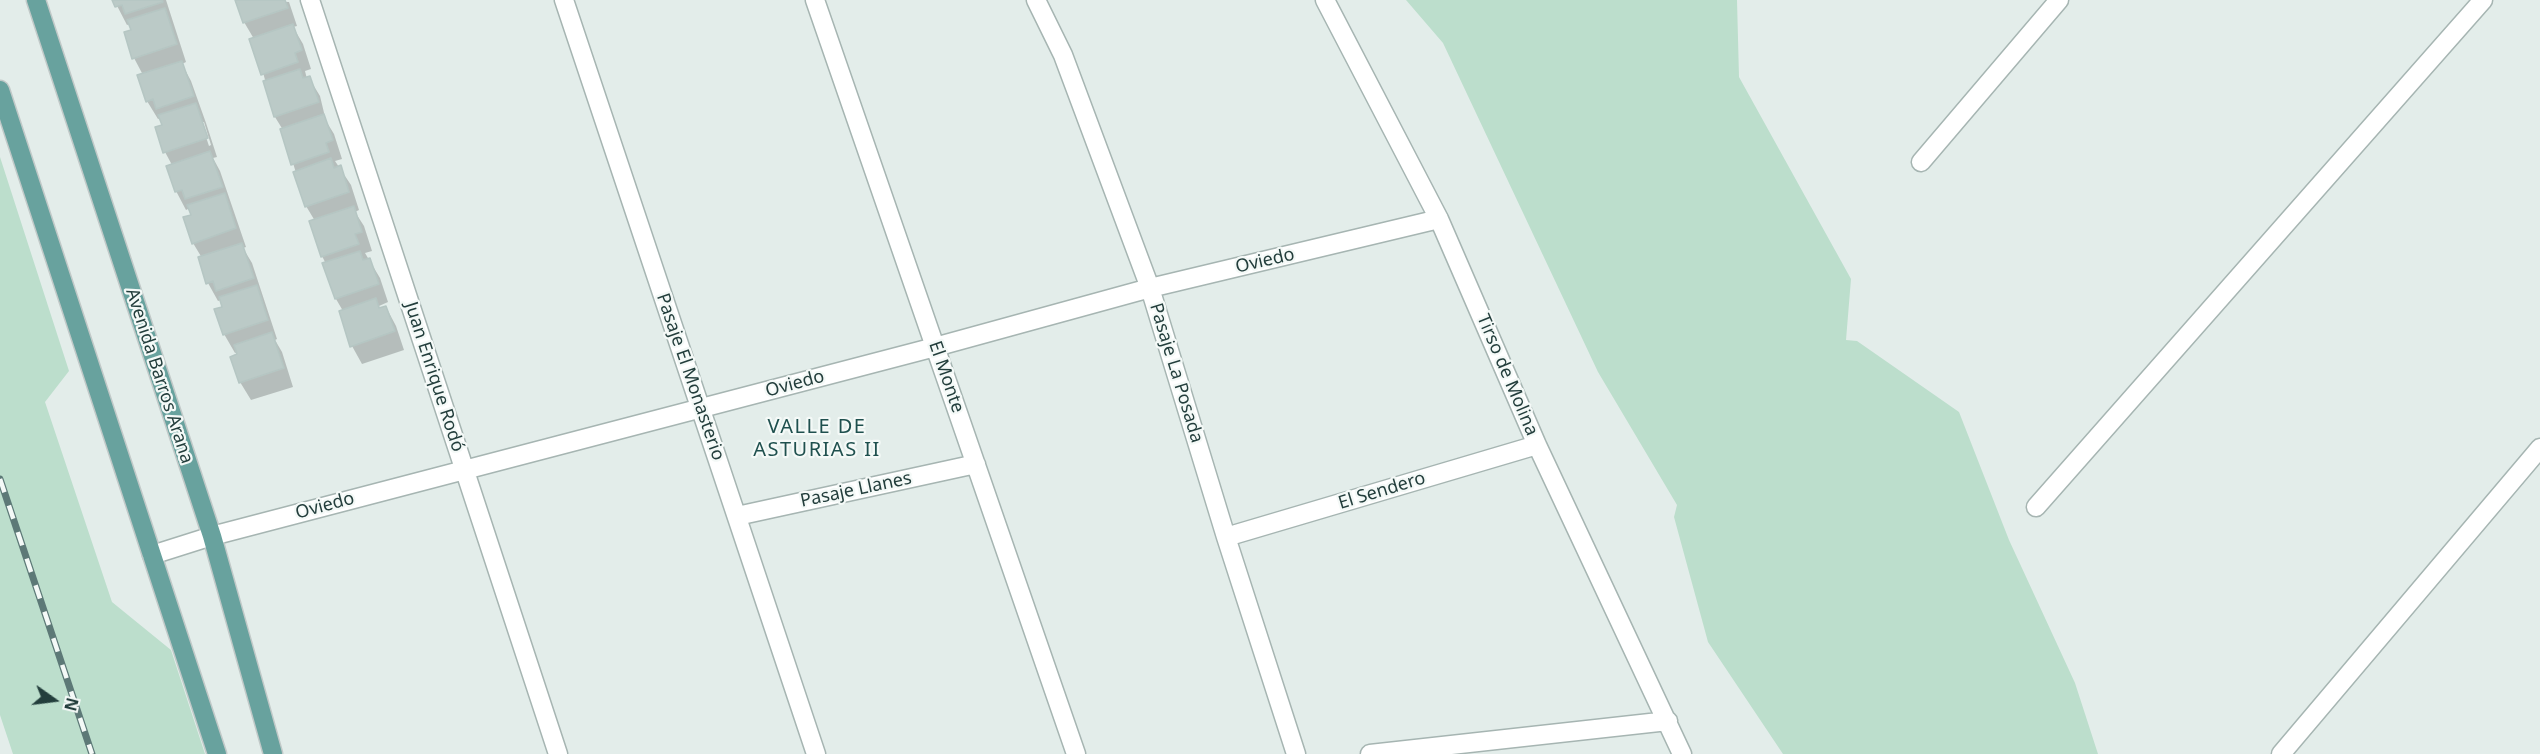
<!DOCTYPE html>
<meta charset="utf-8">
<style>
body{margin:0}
#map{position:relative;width:2540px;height:754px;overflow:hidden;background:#e3edea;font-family:"Noto Sans",sans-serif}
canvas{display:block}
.north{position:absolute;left:24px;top:670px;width:60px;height:60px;-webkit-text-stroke:4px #f4f9f7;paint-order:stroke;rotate:104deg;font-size:16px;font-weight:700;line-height:24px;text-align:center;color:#233e3c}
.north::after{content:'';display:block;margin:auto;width:21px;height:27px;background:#233e3c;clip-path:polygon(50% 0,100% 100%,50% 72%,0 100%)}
</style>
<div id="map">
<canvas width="2540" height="754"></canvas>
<div class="north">N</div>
</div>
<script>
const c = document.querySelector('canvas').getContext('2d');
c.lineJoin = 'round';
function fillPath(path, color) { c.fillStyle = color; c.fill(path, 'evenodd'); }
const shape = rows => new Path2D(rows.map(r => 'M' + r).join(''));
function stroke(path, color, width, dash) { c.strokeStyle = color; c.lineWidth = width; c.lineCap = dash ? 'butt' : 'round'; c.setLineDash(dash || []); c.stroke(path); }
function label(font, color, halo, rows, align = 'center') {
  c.font = font + ' "Noto Sans",sans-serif'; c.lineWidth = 4.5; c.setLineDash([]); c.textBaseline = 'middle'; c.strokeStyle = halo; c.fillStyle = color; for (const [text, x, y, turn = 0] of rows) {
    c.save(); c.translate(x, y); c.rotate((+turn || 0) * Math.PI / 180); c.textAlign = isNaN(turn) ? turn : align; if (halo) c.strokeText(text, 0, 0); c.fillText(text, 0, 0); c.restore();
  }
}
fillPath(shape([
 [1406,0,1737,0,1739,77,1851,279,1846,340,1857,341,1959,412,2009,540,2075,683,2098,754,1783,754,1708,642,1674,517,1677,505,1598,372,1443,43],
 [0,157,69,371,45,402,112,602,171,650,205,754,13,754,0,715]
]), '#bcdecc');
fillPath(shape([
 [114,0,166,0,186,62,182,64,191,81,206,123,217,157,213,158,220,171,246,247,243,248,252,263,277,339,275,340,282,352,293,387,251,400,240,382,239,355,238,352,235,353,224,334,221,300,218,301,208,283,202,258,193,243,192,216,190,208,186,210,176,191,172,165,165,152,164,126,161,118,158,119,147,101,143,75,134,58,133,31,130,24,127,25],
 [201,122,204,122,211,145,209,146],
 [237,0,289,2,297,26,293,27,303,44,311,69,305,71,307,79,309,78,320,96,326,121,334,134,342,159,335,161,351,185,359,210,355,212,364,226,372,251,365,253,380,278,388,302,379,306,381,309,386,307,396,326,404,350,362,364,352,346,343,311,336,299,326,264,322,256,315,221,306,206,283,130,275,117,254,39,244,22]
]), '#0003');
const building = shape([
 [112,0,162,0,163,2,125,14,122,5,115,7,112,0],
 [235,0,285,0,288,8,243,23,235,0],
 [165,8,177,44,132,59,124,32,131,30,127,20,165,8],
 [293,24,302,50,295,53,298,62,261,75,249,39,293,24],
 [182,61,194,96,156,109,153,99,146,102,137,75,182,61],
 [300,69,303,78,310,76,319,102,274,117,263,81,300,69],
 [196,103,208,138,163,153,155,127,162,125,158,115,196,103],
 [324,114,333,140,326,143,329,152,291,165,280,129,324,114],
 [210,151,223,187,185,199,182,190,175,192,166,166,210,151],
 [331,158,334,168,341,165,349,192,305,207,293,172,331,158],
 [225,193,236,228,192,244,183,217,191,215,187,205,225,193],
 [354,206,362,232,355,234,359,244,321,257,309,221,354,206],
 [242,243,254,278,216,291,213,281,206,284,198,257,242,243],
 [360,251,363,260,370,258,379,284,335,299,322,263,360,251],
 [257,285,268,320,223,335,214,309,222,307,219,297,257,285],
 [376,298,379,308,386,306,395,331,350,347,339,311,376,298],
 [272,332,284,368,239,383,230,357,237,354,234,345,272,332]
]);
fillPath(building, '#bbcac7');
stroke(building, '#b5c6c3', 1.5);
const minor = shape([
 [310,0,558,754],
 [564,0,816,754],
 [815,0,1076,754],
 [1036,0,1063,55,1150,288,1226,537,1296,754],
 [1325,0,1439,219,1537,445,1682,754],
 [1921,162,2059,0],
 [2036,507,2483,0],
 [737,516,976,464],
 [1226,537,1537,445],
 [152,555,212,536,935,347,1150,288,1439,219],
 [1370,754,1668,721],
 [2281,754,2540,448]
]);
const major = shape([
 [36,0,212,536,273,754],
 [0,90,217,754]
]);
stroke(minor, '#a6b5b2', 21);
stroke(major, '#c1c9c8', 21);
stroke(minor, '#fff', 18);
stroke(major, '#68a29e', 18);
const rail = shape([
 [0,479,92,754]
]);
stroke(rail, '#5d7977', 7);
stroke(rail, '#f4f9f7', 4.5, [14]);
label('18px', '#233e3c', '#f4f9f7', [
 ["Oviedo",1265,261,-13],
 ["Pasaje La Posada",1176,373,73],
 ["Tirso de Molina",1507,375,67],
 ["Avenida Barros Arana",159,376,72],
 ["Juan Enrique Rodó",434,377,72],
 ["Pasaje El Monasterio",690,377,71],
 ["El Monte",946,377,71],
 ["Oviedo",795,384,-15],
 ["Pasaje Llanes",856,490,-12],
 ["El Sendero",1382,491,-17],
 ["Oviedo",325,506,-15]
]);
c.letterSpacing = '1.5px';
label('20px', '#1f504e', '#f4f9f7', [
 ["VALLE DE",817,427],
 ["ASTURIAS II",817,450]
]);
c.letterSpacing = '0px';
</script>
